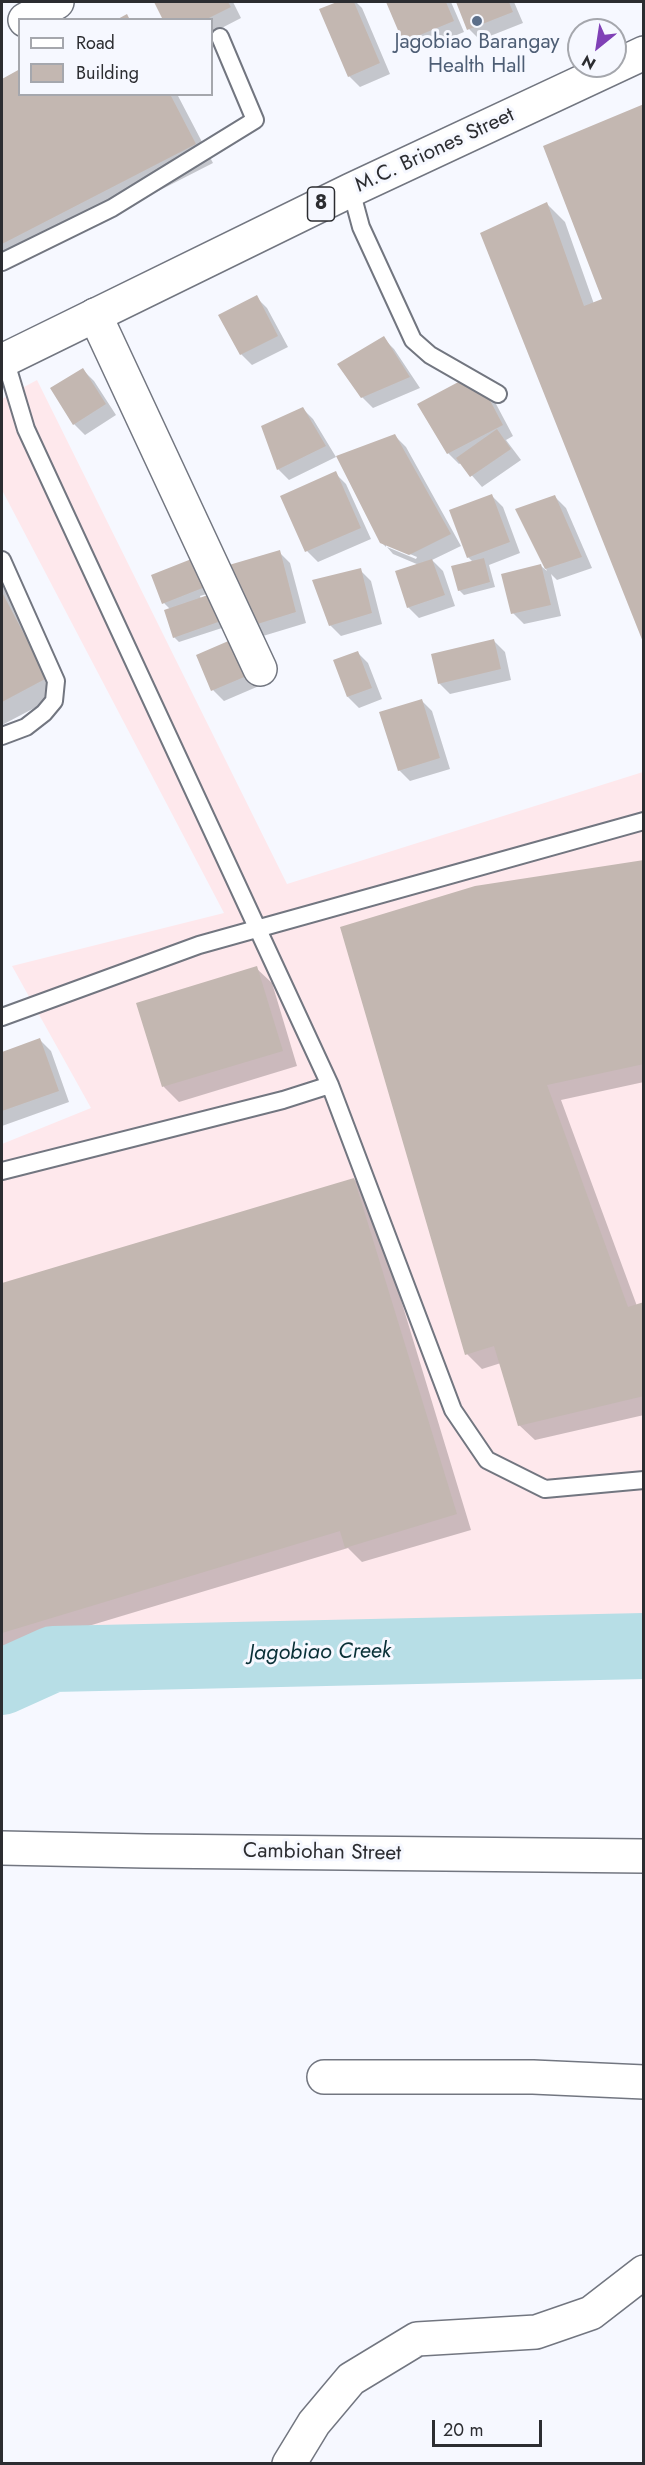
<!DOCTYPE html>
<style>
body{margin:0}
#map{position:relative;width:645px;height:2465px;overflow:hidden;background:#f6f8ff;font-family:Jost,sans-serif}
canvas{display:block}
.frame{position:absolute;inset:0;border:3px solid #2c2d31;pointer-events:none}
.legend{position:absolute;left:18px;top:18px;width:195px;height:78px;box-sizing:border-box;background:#f6f8ff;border:2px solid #a5a7ad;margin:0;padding:8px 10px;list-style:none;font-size:18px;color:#2c2d31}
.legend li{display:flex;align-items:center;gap:12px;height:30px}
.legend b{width:30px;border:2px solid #a5a7ad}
.north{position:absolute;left:567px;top:18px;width:60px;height:60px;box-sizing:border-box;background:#f6f8ff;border:2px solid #a5a7ad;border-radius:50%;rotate:210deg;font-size:16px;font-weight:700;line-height:24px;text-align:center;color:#2c2d31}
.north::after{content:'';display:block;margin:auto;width:21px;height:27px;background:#8041b6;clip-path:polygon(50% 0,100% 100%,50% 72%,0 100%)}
.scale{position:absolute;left:432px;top:2420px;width:110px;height:27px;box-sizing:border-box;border:3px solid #2c2d31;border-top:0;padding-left:8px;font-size:18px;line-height:21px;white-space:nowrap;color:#2c2d31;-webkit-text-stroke:4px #f6f8ff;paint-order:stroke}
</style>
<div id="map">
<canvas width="645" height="2465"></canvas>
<div class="frame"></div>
<ul class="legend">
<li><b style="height:8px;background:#fff"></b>Road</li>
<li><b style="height:16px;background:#c3b7b1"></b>Building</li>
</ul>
<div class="north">N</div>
<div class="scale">20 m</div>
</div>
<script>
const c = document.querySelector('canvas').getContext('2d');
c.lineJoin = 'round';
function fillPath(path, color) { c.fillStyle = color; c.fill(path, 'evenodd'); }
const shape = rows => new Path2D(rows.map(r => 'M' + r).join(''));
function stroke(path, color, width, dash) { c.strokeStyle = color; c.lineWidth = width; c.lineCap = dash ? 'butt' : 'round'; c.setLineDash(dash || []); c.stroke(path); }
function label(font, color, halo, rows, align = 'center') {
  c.font = font + ' Jost,sans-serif'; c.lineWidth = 6; c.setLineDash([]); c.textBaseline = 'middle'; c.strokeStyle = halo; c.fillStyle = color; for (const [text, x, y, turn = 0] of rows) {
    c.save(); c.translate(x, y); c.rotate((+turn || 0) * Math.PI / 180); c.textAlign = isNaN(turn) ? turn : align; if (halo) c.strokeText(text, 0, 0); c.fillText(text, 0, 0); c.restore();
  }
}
fillPath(shape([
 [37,380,287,884,643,772,643,1624,2,1650,2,1144,91,1108,12,966,224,913,2,490,2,399]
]), '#fee8ec');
fillPath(shape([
 [156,2,233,2,241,18,212,33,212,20,165,20],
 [341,2,356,2,362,8,390,74,360,87,349,76,321,10],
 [388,2,451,2,464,32,416,52,405,41],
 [457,2,514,2,523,23,480,40,469,29],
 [20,71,20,94,177,94,213,163,2,271,2,80],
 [644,106,644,638,547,204,565,222,594,304,603,300],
 [256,297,267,308,288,347,252,365,241,354],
 [383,338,394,349,420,388,373,408,362,397],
 [83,370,94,381,116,415,85,435,74,424],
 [484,390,495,402,513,436,506,440,521,460,482,487,461,463,459,464,448,453],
 [302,408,313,419,336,457,289,480,278,469],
 [395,436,406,447,461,546,432,560,443,571,455,606,419,618,408,607,419,565,393,554,387,547,416,559,417,557,386,544,386,547,381,542],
 [335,473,346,484,371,539,318,562,307,551],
 [492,496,503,507,520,553,489,565,495,587,464,595,459,590,473,562,468,557],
 [555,497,566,508,592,568,557,580,551,574,561,616,524,624,513,613,541,566,547,571,517,510],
 [279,552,290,563,306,623,263,636,252,625],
 [194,559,210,593,200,596,201,599,225,627,179,642,174,637,170,609,164,603],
 [360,570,371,581,382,624,341,636,330,625],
 [2,580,61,694,2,725],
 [494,641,505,652,511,680,450,694,439,683],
 [244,652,259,686,224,701,213,690],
 [357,652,368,663,382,699,359,708,348,697],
 [421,700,432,711,450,769,410,781,399,770],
 [644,862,644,1082,561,1100,637,1306,644,1304,644,1415,535,1440,519,1425,501,1363,482,1369,467,1354,342,928],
 [256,968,272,983,297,1066,179,1102,164,1087,138,1004],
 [40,1040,51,1051,69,1102,2,1126,2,1054],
 [354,1179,369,1195,471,1530,362,1562,348,1548,2,1652,2,1285]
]), '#0003');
stroke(shape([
 [2,1682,53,1659,644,1646]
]), '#b7dee6', 66);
fillPath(shape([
 [154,2,228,2,231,7,205,20,163,20],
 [337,2,354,2,380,63,348,77,319,9],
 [386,2,446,2,454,21,403,42],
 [456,2,509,2,513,12,467,30],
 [127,14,130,20,116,20],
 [20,69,20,94,170,94,196,144,2,244,2,79],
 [644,104,644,642,643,642,480,233,547,202,584,306,602,299,543,146],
 [257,295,278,336,240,355,218,315],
 [384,336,410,377,361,398,337,364],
 [83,368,106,404,73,425,50,388],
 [464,379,484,389,503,425,447,454,417,404],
 [303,407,326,446,277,470,261,426],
 [497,429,511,449,470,477,456,458],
 [395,434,451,534,409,555,380,543,336,456],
 [336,471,361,528,305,552,280,496],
 [492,494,510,542,467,558,449,510],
 [555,495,582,557,545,569,515,509],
 [280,550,296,612,251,626,229,565],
 [194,558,205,587,162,604,151,575],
 [484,558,490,582,458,591,451,566],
 [432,559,445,595,407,608,395,571],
 [541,564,551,605,511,614,501,574],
 [361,568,372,613,329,626,312,580],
 [2,592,47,678,2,702],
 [211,594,221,621,173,638,164,610],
 [233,639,249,675,211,691,196,655],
 [494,639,501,669,438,684,431,654],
 [358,651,372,688,347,697,333,660],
 [422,699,440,758,398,771,379,712],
 [644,860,644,1064,547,1085,628,1307,644,1302,644,1396,518,1426,494,1346,465,1355,340,927,475,886],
 [257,966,283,1051,162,1087,136,1003],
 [40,1038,59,1091,2,1111,2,1052],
 [354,1178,457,1514,345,1548,340,1531,2,1633,2,1283]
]), '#c3b7b1');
const service = shape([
 [351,190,361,227,413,340,430,355,498,394],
 [2,262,112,208,255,120,220,37],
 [2,560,56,681,54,701,44,713,26,727,2,736],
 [2,1017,199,945,644,821],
 [330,1085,453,1410,487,1460,545,1489,644,1480],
 [2,1171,283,1100,330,1085,26,429,5,359]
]);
const minor = shape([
 [25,20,57,2],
 [95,315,260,669],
 [2,1848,146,1851,644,1856],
 [324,2077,533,2077,644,2082],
 [289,2464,314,2423,351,2379,417,2339,536,2332,591,2313,644,2272]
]);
const primary = shape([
 [2,361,351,190,644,53]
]);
stroke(service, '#727680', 20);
stroke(minor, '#727680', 36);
stroke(primary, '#727680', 36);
stroke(service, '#fff', 16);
stroke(minor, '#fff', 33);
stroke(primary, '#fff', 33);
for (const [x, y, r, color] of [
 [477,21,6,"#5c6f8a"]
]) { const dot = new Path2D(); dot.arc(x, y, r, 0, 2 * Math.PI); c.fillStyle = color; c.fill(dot); stroke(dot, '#f6f8ff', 2); }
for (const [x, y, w] of [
 [321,204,27]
]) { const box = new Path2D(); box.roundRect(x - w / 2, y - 17, w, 34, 4.5); c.fillStyle = '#f6f8ff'; c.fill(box); stroke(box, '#2c2d31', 1.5); }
label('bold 20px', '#2c2d31', null, [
 ["8",321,204]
]);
label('21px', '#4e5e75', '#f6f8ff', [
 ["Jagobiao Barangay",477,43],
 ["Health Hall",477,67]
]);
label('21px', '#2c2d31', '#f6f8ff', [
 ["M.C. Briones Street",435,151,-25],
 ["Cambiohan Street",322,1853,1]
]);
label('italic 22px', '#093037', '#f6f8ff', [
 ["Jagobiao Creek",320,1653,-1]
]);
</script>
